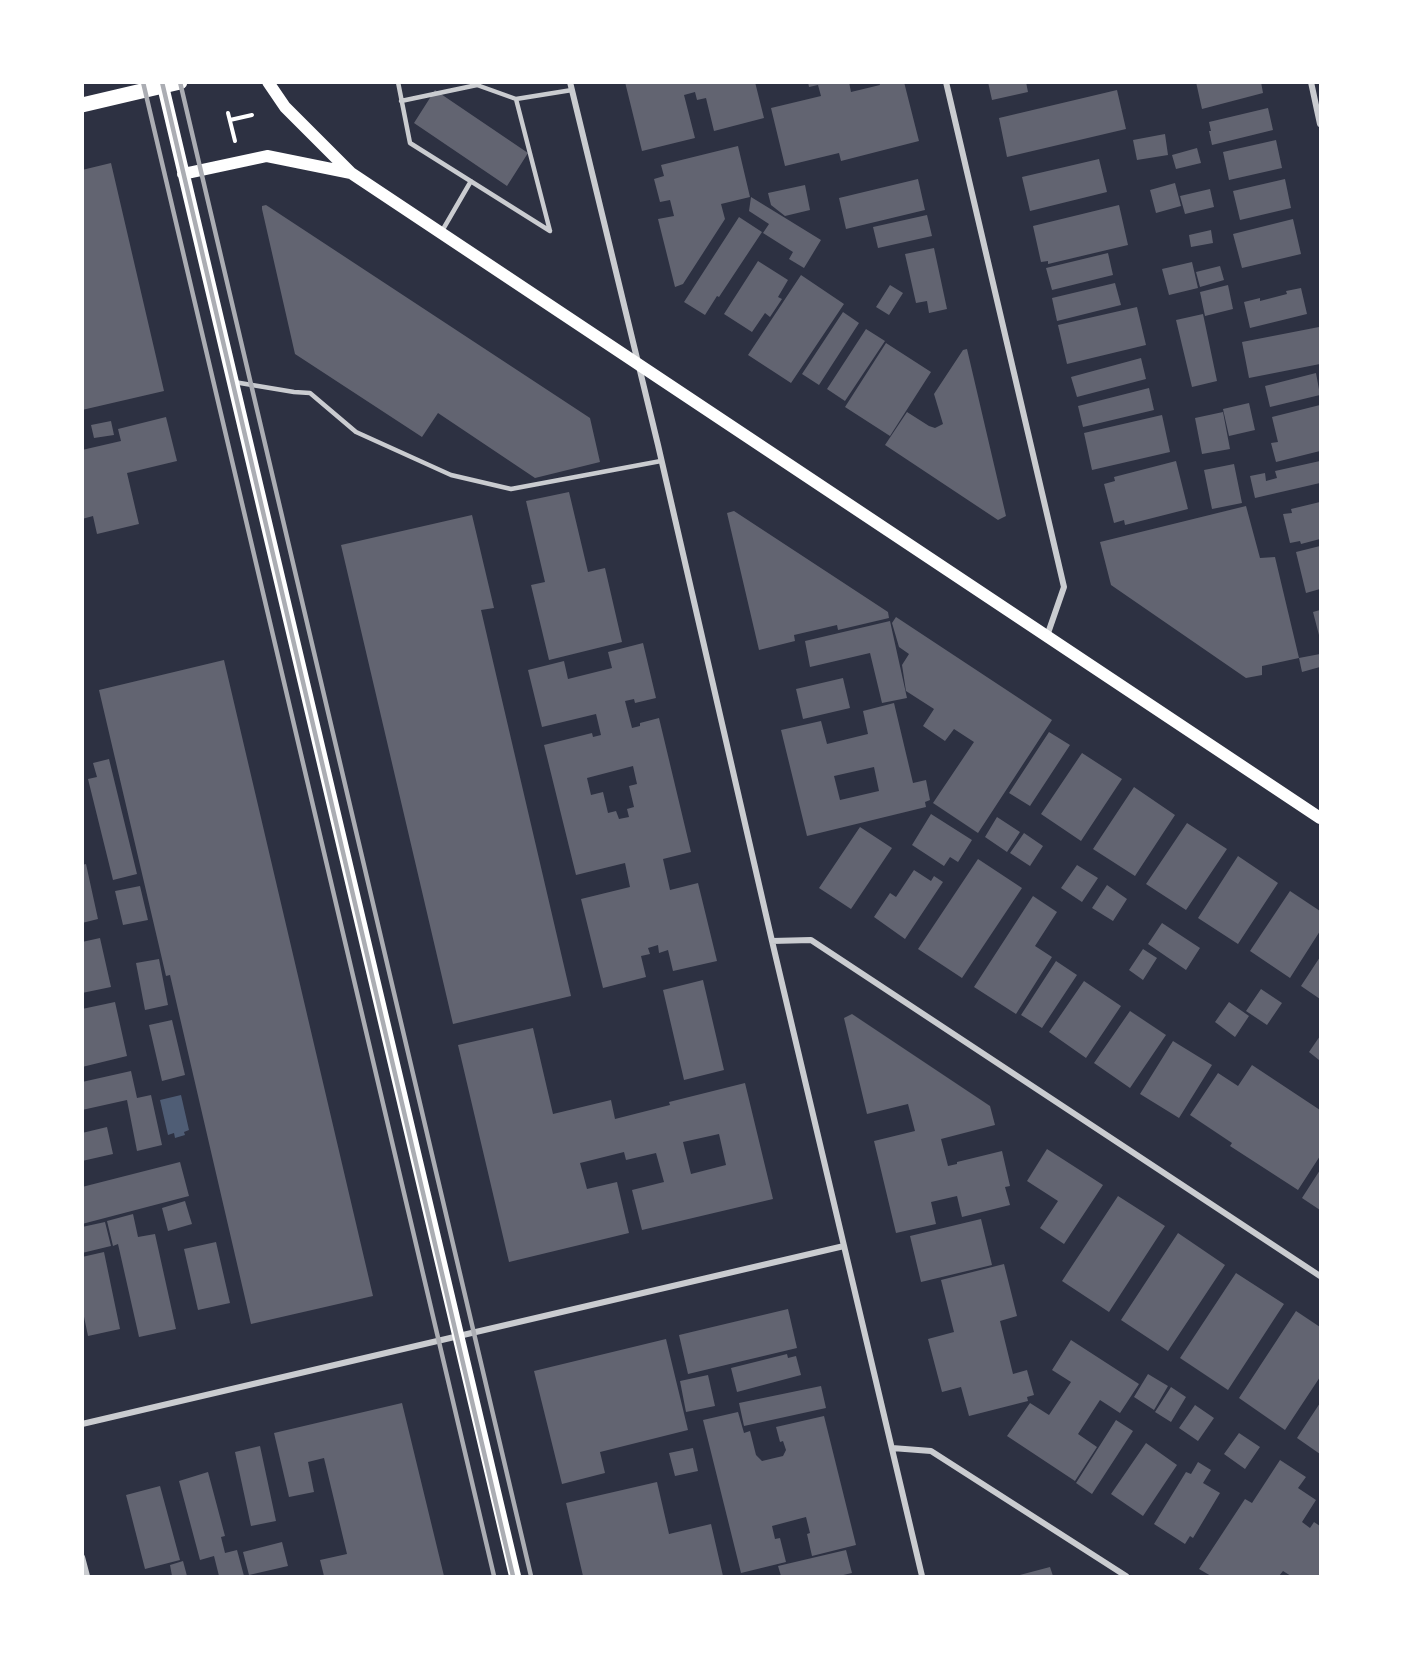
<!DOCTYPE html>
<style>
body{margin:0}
#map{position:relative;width:1403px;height:1659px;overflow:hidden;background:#2d3142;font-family:Commissioner,sans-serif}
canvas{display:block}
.frame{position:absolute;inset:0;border:84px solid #fff;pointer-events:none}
</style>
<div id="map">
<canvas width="1403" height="1659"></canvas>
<div class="frame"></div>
</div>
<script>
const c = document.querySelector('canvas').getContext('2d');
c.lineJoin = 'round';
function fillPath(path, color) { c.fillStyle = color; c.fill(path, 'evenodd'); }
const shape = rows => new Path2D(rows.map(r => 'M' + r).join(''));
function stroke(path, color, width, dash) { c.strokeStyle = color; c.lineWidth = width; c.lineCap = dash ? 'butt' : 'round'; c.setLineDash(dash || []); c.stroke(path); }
fillPath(shape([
 [181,1095,189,1130,184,1132,185,1135,175,1138,174,1133,168,1135,160,1100]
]), '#4f5d75');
fillPath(shape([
 [625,82,755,82,764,118,714,131,706,98,697,100,695,92,684,95,695,138,642,151],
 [808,82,849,82,851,92,880,85,879,82,904,82,919,141,841,161,839,153,785,166,771,108,821,96,818,85,809,87],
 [988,82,1026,82,1028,92,992,100],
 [1196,82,1261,82,1263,93,1202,109],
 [435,90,528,153,507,186,414,123],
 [1117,90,1126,129,1007,157,999,118],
 [1268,108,1273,130,1212,145,1209,131,1211,131,1209,122],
 [1165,134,1168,155,1137,160,1133,140],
 [1276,140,1282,168,1229,180,1223,152],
 [738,146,750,197,721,204,725,219,683,284,675,287,658,219,674,216,670,200,660,202,654,179,664,176,661,165],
 [1197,148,1201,163,1176,169,1172,155],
 [1099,159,1107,192,1030,211,1022,177],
 [111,163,164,391,82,410,82,170],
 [918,179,925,210,846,229,839,198],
 [1285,179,1291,208,1240,220,1233,191],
 [1175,183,1181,206,1156,213,1150,190],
 [805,185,810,210,785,216,771,205,768,193],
 [1210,189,1214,207,1185,214,1180,196],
 [751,197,821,240,804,268,789,259,793,252,763,233,769,224,749,211],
 [266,205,590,418,600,462,535,478,438,413,422,437,295,354,262,209,262,206],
 [1119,205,1128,245,1048,264,1048,261,1041,262,1033,226],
 [927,215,932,236,878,248,873,227],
 [739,217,762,232,719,297,717,296,705,315,684,302],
 [1293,219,1301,254,1242,268,1233,234],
 [1211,230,1213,243,1191,247,1189,235],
 [934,248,947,309,929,313,927,301,916,303,905,254],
 [1108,253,1113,275,1052,290,1046,268],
 [758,261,788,280,778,297,782,299,770,317,765,313,752,332,724,314],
 [1192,262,1198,288,1169,295,1162,269],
 [1220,266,1224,280,1200,287,1196,272],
 [801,275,844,304,791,383,748,355],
 [1115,283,1121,305,1057,321,1052,298],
 [890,285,903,293,889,315,876,307],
 [1228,285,1233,309,1205,316,1200,292],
 [1301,288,1307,314,1250,328,1244,302,1260,298,1260,301,1287,294,1286,291],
 [1137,307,1146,345,1067,364,1058,325],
 [843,312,859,323,819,385,802,374],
 [1203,314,1217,381,1192,387,1176,320],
 [1319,327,1320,364,1249,378,1242,342],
 [866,329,885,341,845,401,827,389],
 [886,343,931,372,890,436,845,407],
 [967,349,1006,516,998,520,885,445,907,412,929,426,935,428,943,424,934,394,963,350],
 [1141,358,1146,379,1077,397,1071,377],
 [1316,373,1320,395,1270,407,1265,386],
 [1149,388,1154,410,1083,427,1078,406],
 [1249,403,1255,430,1229,436,1223,409],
 [1320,405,1320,451,1276,462,1271,443,1278,442,1272,417],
 [1223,412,1230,449,1202,454,1195,418],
 [1162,415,1170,452,1092,470,1084,433],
 [166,417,177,461,127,473,139,524,97,534,93,516,82,519,82,450,121,441,118,429],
 [111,421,114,435,94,438,91,425],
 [1176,461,1188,509,1125,525,1124,520,1114,523,1104,484,1115,481,1114,477],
 [1320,461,1320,483,1255,498,1250,476,1265,473,1266,481,1277,478,1275,471],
 [1234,464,1242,503,1212,509,1204,470],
 [569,492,588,572,605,568,622,642,549,660,531,585,545,582,526,501],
 [1320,502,1320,539,1301,544,1300,541,1290,543,1283,514,1292,513,1291,509],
 [1246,506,1260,558,1275,557,1299,658,1262,666,1262,675,1246,678,1111,585,1100,542],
 [734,511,888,612,889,618,838,630,837,625,794,635,795,641,759,650,727,513],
 [472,515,494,608,481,610,571,996,453,1024,341,545],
 [1320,546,1320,589,1306,593,1296,552],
 [1320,610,1320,639,1313,612],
 [896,617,1052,720,978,833,933,803,974,742,954,729,945,741,923,726,934,709,906,691,902,665,909,654,899,647,892,623],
 [890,621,907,698,882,703,870,653,810,667,805,641],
 [643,643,656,698,635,703,634,699,625,701,632,728,640,726,640,723,659,718,691,852,663,859,670,890,698,883,717,961,673,971,668,950,659,953,658,945,648,948,650,954,641,956,646,977,603,988,581,899,630,887,625,863,576,875,544,745,592,733,593,737,601,735,596,714,542,727,528,670,564,661,568,679,612,668,608,652],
 [633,766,637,784,629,786,634,807,627,809,629,817,619,819,616,811,608,813,603,792,591,795,587,778],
 [1320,654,1320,667,1302,672,1299,658],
 [224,660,373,1296,251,1324,170,975,166,976,99,690],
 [843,678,850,708,803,719,796,689],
 [894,703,913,783,926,780,930,800,925,802,926,807,807,836,781,730,821,721,827,744,868,734,863,711],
 [874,767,879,791,840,800,834,776],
 [1049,732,1070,745,1030,806,1009,793],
 [1082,753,1122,779,1081,841,1041,814],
 [109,759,137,874,113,880,88,779,97,777,93,763],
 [1134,787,1175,815,1135,876,1093,849],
 [931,814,972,840,958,862,950,857,944,866,912,845],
 [997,817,1020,832,1007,852,985,837],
 [1187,823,1227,849,1186,910,1146,884],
 [860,827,892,848,851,909,819,888],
 [1024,833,1043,846,1030,866,1010,853],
 [1238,856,1278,883,1238,944,1198,918],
 [978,859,1022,888,962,978,918,949],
 [86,864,98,919,82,923,82,865],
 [1077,865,1098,878,1082,902,1061,888],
 [914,870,931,881,934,876,943,882,905,939,874,917,890,893,896,897],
 [1107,885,1127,899,1113,921,1092,908],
 [140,886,148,920,123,925,115,891],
 [1290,891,1320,911,1320,931,1290,978,1250,951],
 [1033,896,1057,912,1035,946,1052,957,1016,1014,974,987],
 [1162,923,1200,948,1186,970,1148,944],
 [100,938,111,987,82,993,82,942],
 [1143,949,1157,958,1143,980,1129,970],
 [1320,957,1320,999,1301,986],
 [159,959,168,1005,145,1010,136,963],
 [1056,961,1077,975,1042,1028,1021,1015],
 [703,980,724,1070,684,1080,663,990],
 [1084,981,1121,1006,1086,1058,1049,1032],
 [1261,989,1282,1003,1267,1025,1246,1011],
 [115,1002,127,1056,82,1067,82,1009],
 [1229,1002,1249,1016,1235,1037,1215,1022],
 [1130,1011,1166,1035,1130,1088,1094,1063],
 [852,1014,990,1106,995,1125,941,1139,948,1166,957,1164,957,1162,1002,1151,1010,1186,1005,1187,1010,1205,962,1217,957,1196,931,1202,936,1224,896,1233,874,1141,915,1131,908,1104,867,1114,844,1018],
 [172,1020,185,1075,162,1081,149,1025],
 [533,1028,553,1114,611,1100,615,1119,670,1105,669,1102,745,1083,773,1199,642,1230,632,1190,664,1182,656,1153,626,1160,624,1152,580,1163,587,1189,617,1182,629,1233,509,1262,458,1045],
 [719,1134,726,1165,691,1174,683,1142],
 [1320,1036,1320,1059,1319,1060,1309,1052],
 [1173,1041,1212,1065,1179,1118,1140,1094],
 [1252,1065,1320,1110,1320,1156,1298,1190,1230,1146,1232,1143,1190,1115,1218,1073,1238,1086],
 [131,1071,137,1098,151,1095,162,1145,137,1151,127,1100,82,1110,82,1082],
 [107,1127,113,1154,82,1161,82,1133],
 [1047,1149,1103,1185,1064,1244,1040,1228,1058,1201,1027,1181],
 [180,1162,189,1196,82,1224,82,1187],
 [1320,1170,1320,1210,1302,1198],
 [1118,1196,1165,1226,1109,1312,1062,1281],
 [185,1201,192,1224,168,1231,162,1208],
 [133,1214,138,1237,155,1234,176,1329,139,1337,118,1244,113,1246,107,1221],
 [981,1219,992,1265,921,1282,910,1236],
 [105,1222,111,1246,82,1253,82,1227],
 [1178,1233,1225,1265,1168,1351,1121,1320],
 [216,1242,230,1303,198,1310,184,1249],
 [104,1252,120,1329,88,1336,82,1307,82,1257],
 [1004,1264,1017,1316,1000,1321,1013,1374,1027,1370,1034,1395,1027,1397,1028,1401,969,1416,961,1387,942,1392,928,1339,954,1332,941,1280],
 [1236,1273,1284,1304,1228,1390,1180,1358],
 [788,1309,797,1348,688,1374,679,1335],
 [1296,1311,1320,1327,1320,1377,1285,1430,1239,1398],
 [666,1339,688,1430,600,1452,605,1473,562,1484,534,1371],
 [1071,1340,1139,1384,1120,1413,1100,1400,1078,1434,1097,1447,1075,1481,1007,1436,1030,1403,1049,1415,1071,1382,1052,1370],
 [787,1354,788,1358,796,1356,801,1375,737,1392,731,1368],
 [1148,1374,1168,1386,1154,1410,1134,1397],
 [708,1375,715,1406,686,1412,680,1381],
 [821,1386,826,1408,744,1426,739,1403],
 [1171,1387,1186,1397,1171,1422,1155,1412],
 [402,1403,444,1576,324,1576,320,1560,347,1554,324,1458,308,1462,314,1492,289,1497,274,1433],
 [1320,1403,1320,1454,1297,1438],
 [1195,1405,1214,1418,1198,1441,1179,1428],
 [738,1412,744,1433,750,1431,756,1455,762,1461,783,1456,786,1450,783,1441,780,1442,776,1427,824,1416,856,1545,812,1556,807,1534,810,1533,806,1517,772,1526,775,1539,780,1538,786,1562,741,1573,703,1420],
 [1116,1420,1133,1431,1092,1494,1076,1483],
 [1239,1433,1260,1447,1245,1469,1224,1454],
 [1146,1443,1177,1465,1143,1516,1111,1494],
 [260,1446,276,1521,251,1526,235,1452],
 [693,1448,698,1471,675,1476,669,1453],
 [1280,1460,1306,1477,1298,1488,1316,1500,1302,1522,1310,1528,1314,1522,1320,1526,1320,1576,1291,1576,1283,1571,1279,1576,1211,1576,1199,1569,1245,1499,1252,1503],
 [1198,1462,1211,1470,1203,1483,1220,1493,1193,1538,1190,1536,1185,1544,1154,1524,1186,1472,1191,1474],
 [208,1472,225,1536,221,1537,225,1553,237,1550,244,1576,219,1576,214,1556,200,1560,179,1481],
 [657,1482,669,1534,711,1524,723,1576,583,1576,566,1503],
 [160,1486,180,1560,145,1569,126,1495],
 [282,1542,288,1566,249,1575,243,1552],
 [846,1550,852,1573,839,1576,781,1576,778,1566],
 [183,1561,187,1576,172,1576,170,1565],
 [1050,1567,1053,1576,1016,1576]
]), '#626471');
stroke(shape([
 [228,113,235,141],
 [230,120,252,115]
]), '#fff', 4);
stroke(shape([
 [398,82,410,143,550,231],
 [477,82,477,85,516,99,572,90],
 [516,99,550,231],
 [401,101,477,85],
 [442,231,471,181],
 [234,382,294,392,310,393,356,432,451,475,511,489,661,461]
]), '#caccd0', 4.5);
stroke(shape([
 [570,82,658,445,772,941,922,1576],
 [946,82,1064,587,1047,636],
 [1311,82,1320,124],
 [772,941,811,940,1320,1276],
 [82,1424,844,1246],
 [892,1448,931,1451,1126,1576],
 [82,1557,87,1576]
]), '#caccd0', 6);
stroke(shape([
 [162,82,515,1576],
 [268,82,285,107,351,173,1320,818],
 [183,174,267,156,351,173]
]), '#fff', 12);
stroke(shape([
 [82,105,180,82]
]), '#fff', 15);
stroke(shape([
 [143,82,494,1576],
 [162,82,513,1576],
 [180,82,531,1576]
]), '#abadb3', 4.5);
</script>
